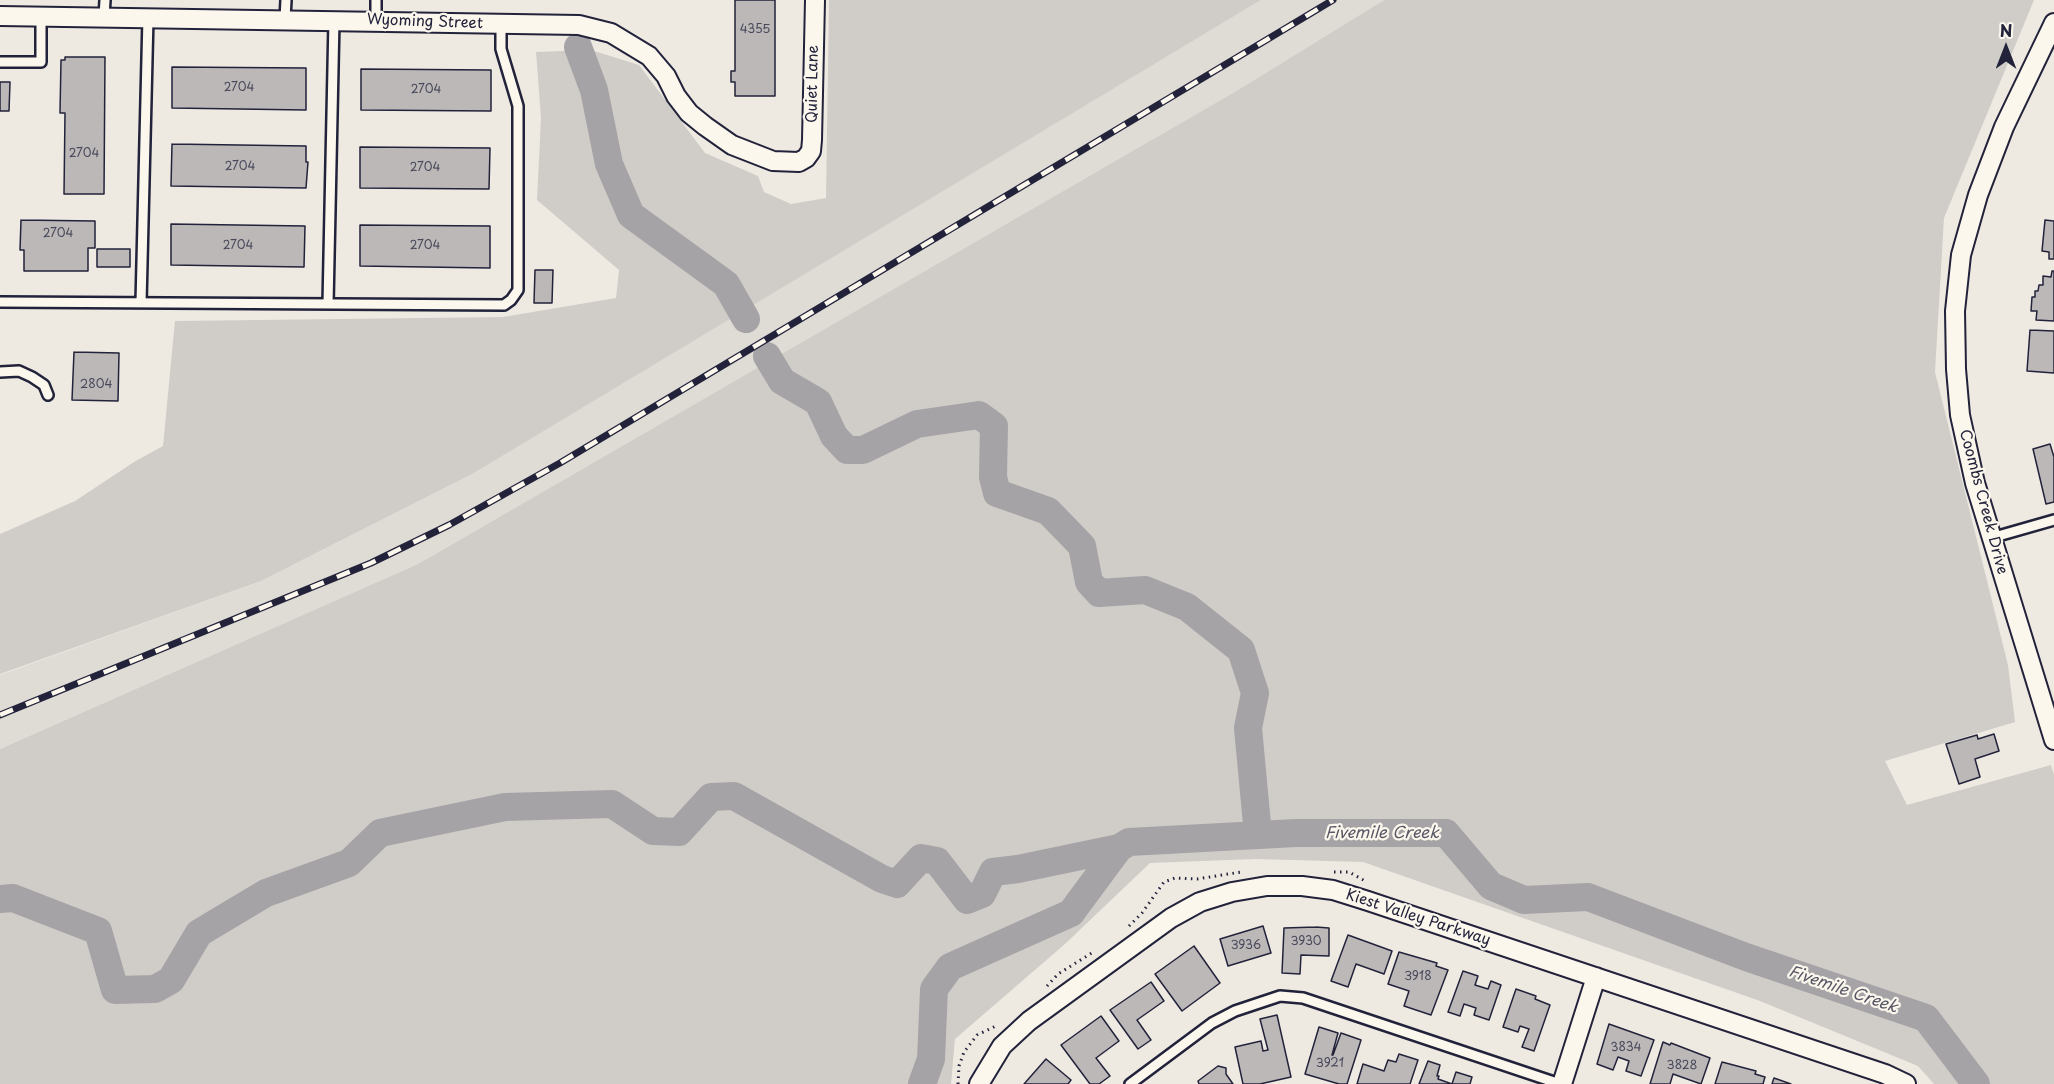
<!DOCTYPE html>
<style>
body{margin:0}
#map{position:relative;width:2054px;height:1084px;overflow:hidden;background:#eeeae2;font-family:"Playpen Sans",sans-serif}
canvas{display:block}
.north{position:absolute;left:1976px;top:18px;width:60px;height:60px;-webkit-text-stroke:4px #fbf7ec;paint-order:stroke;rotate:0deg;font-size:16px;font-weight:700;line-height:24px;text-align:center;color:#22223b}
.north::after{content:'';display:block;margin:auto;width:21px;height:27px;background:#22223b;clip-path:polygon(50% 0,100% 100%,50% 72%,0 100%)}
</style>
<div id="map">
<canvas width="2054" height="1084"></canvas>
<div class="north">N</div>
</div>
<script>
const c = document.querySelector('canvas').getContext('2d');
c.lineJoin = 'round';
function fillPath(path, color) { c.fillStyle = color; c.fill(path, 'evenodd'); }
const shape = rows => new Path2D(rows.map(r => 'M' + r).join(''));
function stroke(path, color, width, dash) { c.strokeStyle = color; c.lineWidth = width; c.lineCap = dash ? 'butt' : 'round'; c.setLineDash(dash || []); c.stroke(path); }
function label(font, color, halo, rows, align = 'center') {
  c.font = font + ' "Playpen Sans",sans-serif'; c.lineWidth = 4.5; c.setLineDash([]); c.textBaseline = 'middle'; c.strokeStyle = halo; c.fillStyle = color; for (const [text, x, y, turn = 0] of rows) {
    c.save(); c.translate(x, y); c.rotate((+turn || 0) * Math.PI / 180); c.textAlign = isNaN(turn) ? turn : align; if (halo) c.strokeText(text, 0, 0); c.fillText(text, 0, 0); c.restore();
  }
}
fillPath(shape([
 [1261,0,1384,0,1238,90,418,564,0,749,0,675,261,581,474,473]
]), '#dfdbd5');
fillPath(shape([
 [829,0,1261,0,474,473,261,581,0,674,0,534,75,501,134,462,163,446,175,321,503,317,616,298,619,270,537,200,541,118,536,52,591,50,639,65,705,153,758,176,764,192,791,204,826,198],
 [1384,0,2034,0,1944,218,1935,372,2008,665,2015,722,1885,761,1907,805,2051,765,2054,775,2054,1084,1934,1084,1918,1066,1760,1001,1363,862,1256,859,1150,863,1065,944,955,1039,951,1084,0,1084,0,749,418,564,1238,90]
]), '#d0cdc9');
stroke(shape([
 [578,47,594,90,609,164,631,215,726,284,746,319],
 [767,356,782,381,818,402,834,436,847,450,863,450,917,424,979,415,994,426,993,477,997,493,1048,511,1082,546,1089,582,1099,593,1145,590,1187,607,1241,650,1255,693,1248,728,1258,835],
 [0,899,13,898,98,931,115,990,155,989,171,980,199,933,266,893,349,863,380,833,505,807,612,804,653,831,679,832,711,797,734,796,882,879,897,884,921,858,937,861,967,900,982,894,993,872,1018,869,1119,848],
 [922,1084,931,1059,934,989,950,967,1071,913,1119,848,1129,842,1296,833,1446,833,1491,886,1524,900,1588,897,1746,957,1926,1018,1976,1084]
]), '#a6a3a7', 28);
const building = shape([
 [735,0,775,0,775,96,735,96,735,82,731,82,731,71,735,71,735,0],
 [65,57,105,57,104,194,64,194,65,113,60,113,61,60,65,60,65,57],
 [172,67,306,68,306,110,172,108,172,67],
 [361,69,491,70,491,111,361,110,361,69],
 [0,82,10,82,9,111,0,111,0,82],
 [172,144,306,146,306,162,308,162,306,188,171,186,172,144],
 [360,147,490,148,489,189,360,188,360,147],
 [21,220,95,221,95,248,88,248,88,271,24,271,24,250,20,250,21,220],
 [2045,220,2054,221,2054,259,2049,259,2049,252,2042,251,2045,220],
 [171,224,305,226,304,267,171,265,171,224],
 [360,225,490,226,490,268,360,266,360,225],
 [97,249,130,249,130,267,97,267,97,249],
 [535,270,553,270,552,303,534,303,535,270],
 [2052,271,2054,271,2054,321,2036,320,2037,311,2031,311,2032,297,2035,297,2035,291,2038,291,2039,285,2043,285,2043,276,2051,277,2052,271],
 [2030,330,2054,331,2054,373,2027,371,2030,330],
 [74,352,119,353,118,401,72,400,74,352],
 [2050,444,2054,457,2054,502,2046,504,2033,449,2050,444],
 [1994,734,1999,751,1975,759,1980,777,1959,784,1946,744,1977,735,1978,739,1994,734],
 [1263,926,1271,953,1228,966,1220,939,1263,926],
 [1316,927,1329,928,1329,956,1301,955,1300,974,1282,973,1284,928,1316,927],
 [1348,935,1392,951,1384,974,1356,964,1348,987,1331,981,1348,935],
 [1194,946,1220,983,1182,1011,1155,974,1194,946],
 [1399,952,1437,963,1436,966,1448,970,1431,1015,1404,1006,1409,991,1388,984,1399,952],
 [1463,971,1478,976,1475,985,1488,989,1491,981,1501,985,1489,1020,1474,1015,1476,1008,1464,1004,1460,1016,1448,1012,1463,971],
 [1151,982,1164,1001,1137,1020,1151,1040,1138,1049,1110,1010,1151,982],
 [1516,989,1536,996,1535,999,1550,1005,1534,1051,1522,1047,1529,1029,1520,1026,1518,1032,1503,1027,1516,989],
 [1277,1015,1291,1077,1260,1084,1243,1084,1235,1047,1261,1041,1263,1051,1268,1050,1260,1019,1277,1015],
 [1101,1016,1119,1041,1096,1058,1110,1076,1099,1084,1090,1084,1061,1045,1101,1016],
 [1609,1024,1654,1040,1641,1076,1626,1071,1629,1061,1618,1057,1613,1070,1597,1064,1609,1024],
 [1319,1027,1338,1033,1332,1055,1333,1055,1341,1033,1361,1040,1347,1084,1339,1084,1305,1074,1319,1027],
 [1663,1042,1670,1045,1671,1043,1710,1058,1701,1084,1673,1074,1670,1084,1650,1084,1663,1042],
 [1399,1054,1418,1060,1410,1084,1357,1084,1363,1064,1384,1071,1388,1060,1396,1062,1399,1054],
 [1046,1059,1071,1080,1068,1084,1024,1084,1046,1059],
 [1428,1061,1440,1065,1437,1076,1439,1076,1438,1079,1452,1084,1419,1084,1428,1061],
 [1722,1062,1756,1071,1755,1074,1765,1077,1763,1084,1715,1084,1722,1062],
 [1218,1066,1226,1068,1226,1074,1233,1084,1199,1084,1198,1081,1218,1066],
 [1456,1072,1472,1077,1470,1084,1452,1084,1456,1072],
 [1774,1078,1791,1084,1772,1084,1774,1078]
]);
fillPath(building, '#bcb8b8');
stroke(building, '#22223b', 1.5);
const lane = shape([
 [376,0,376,20],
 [104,17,105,0],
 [285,19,286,0],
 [0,62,41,62,41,16],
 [0,302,504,305,511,300,518,290,518,106,501,49,501,24],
 [141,303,148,17],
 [328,304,334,20],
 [0,372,19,371,32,377,44,385,48,395],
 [1991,538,2054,520],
 [1130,1084,1212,1023,1235,1011,1280,996,1303,998,1560,1084]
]);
const street = shape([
 [0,16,579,25,611,33,649,56,666,76,676,96,689,113,705,126,732,145,773,161,799,162,806,158,811,151,812,140,815,0],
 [2054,23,2004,127,1978,195,1961,255,1955,311,1956,369,1960,415,1975,483,2054,740],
 [979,1084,1002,1046,1029,1021,1171,918,1200,902,1232,892,1267,886,1302,886,1333,890,1368,901,1885,1074,1906,1084],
 [1562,1084,1596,977]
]);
stroke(lane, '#22223b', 14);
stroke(street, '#22223b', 22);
stroke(shape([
 [1334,872,1349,872,1367,882],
 [1129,926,1142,913,1164,882,1175,878,1197,879,1241,872],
 [1047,986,1058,974,1095,951],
 [958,1084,959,1066,964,1052,977,1035,998,1025]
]), '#22223b', 3, [1.5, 4.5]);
stroke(lane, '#fbf7ec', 9);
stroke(street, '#fbf7ec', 18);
const rail = shape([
 [0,715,371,563,449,525,560,463,1333,0]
]);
stroke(rail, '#22223b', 7);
stroke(rail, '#fbf7ec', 4.5, [14]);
label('12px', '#48485a', null, [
 ["4355",755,30],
 ["2704",239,88],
 ["2704",426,90],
 ["2704",84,154],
 ["2704",240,167],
 ["2704",425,168],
 ["2704",58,234],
 ["2704",238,246],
 ["2704",425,246],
 ["2804",96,385],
 ["3930",1306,942],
 ["3936",1246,946],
 ["3918",1418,977],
 ["3834",1626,1048],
 ["3921",1330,1064],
 ["3828",1682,1066]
]);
label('15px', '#22223b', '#fbf7ec', [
 ["Wyoming Street",425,22,2],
 ["Quiet Lane",813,84,-89],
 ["Coombs Creek Drive",1983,502,75],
 ["Kiest Valley Parkway",1418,918,18]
]);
label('italic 16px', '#575666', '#fbf7ec', [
 ["Fivemile Creek",1382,834],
 ["Fivemile Creek",1843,990,19]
]);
</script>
